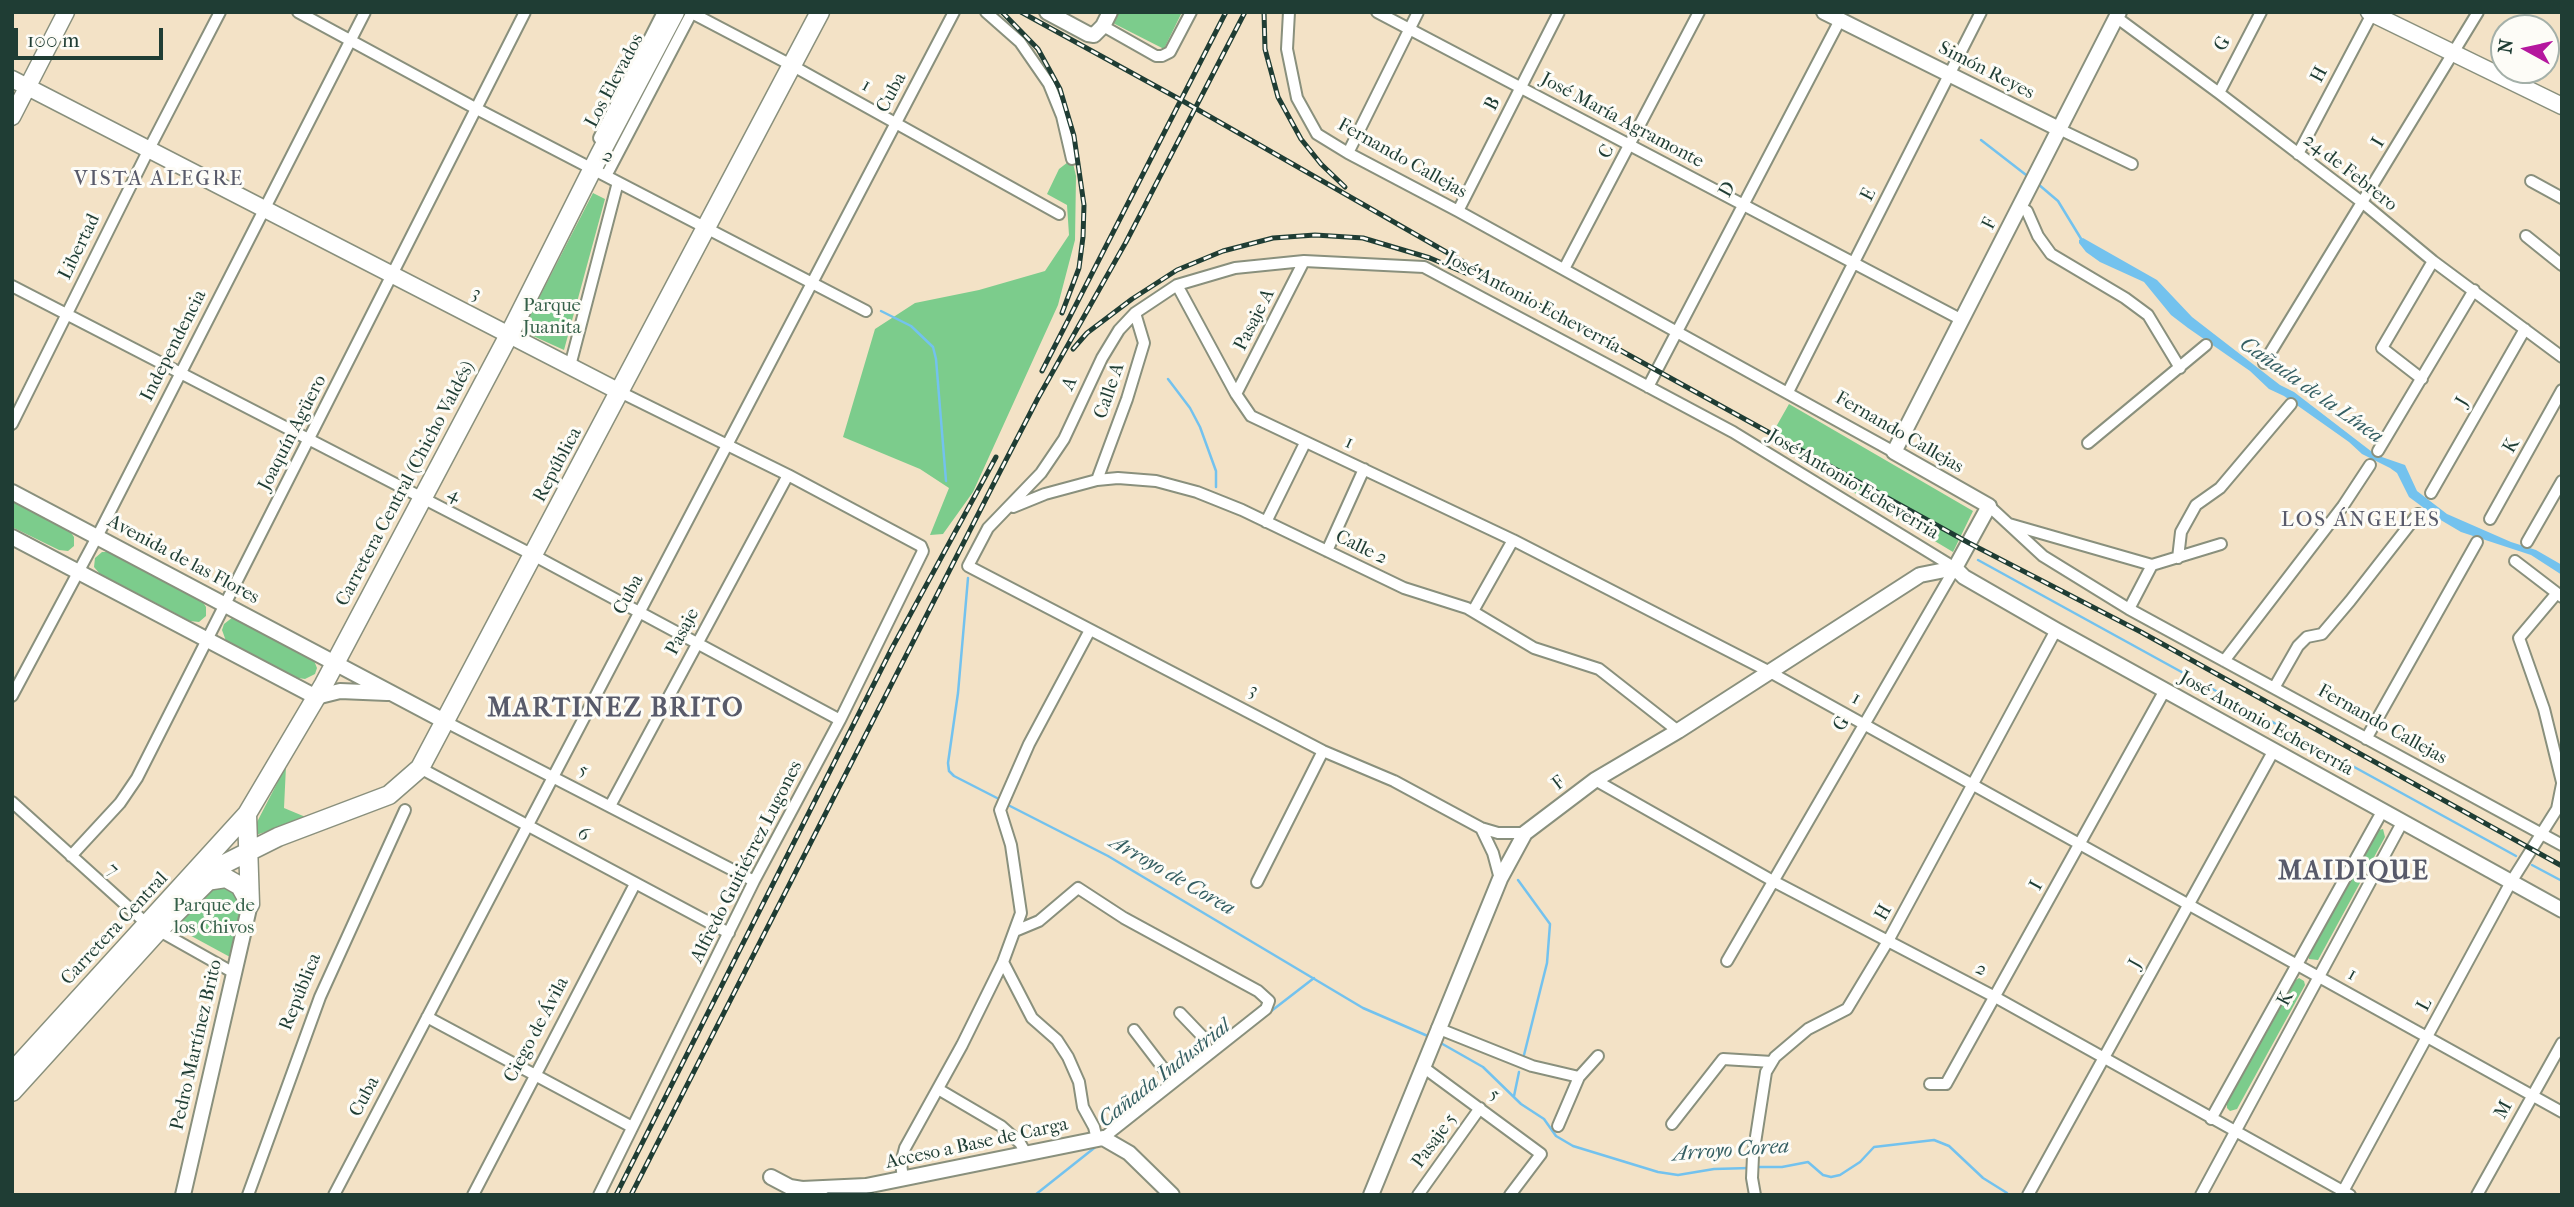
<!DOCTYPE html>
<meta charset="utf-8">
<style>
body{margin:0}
#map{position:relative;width:2574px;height:1207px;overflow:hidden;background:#f3e2c6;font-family:"IM FELL French Canon",serif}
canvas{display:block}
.frame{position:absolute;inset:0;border:14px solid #1f3d34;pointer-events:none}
.north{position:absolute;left:2490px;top:14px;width:70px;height:70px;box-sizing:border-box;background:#fdfcf7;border:2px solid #a4b0a9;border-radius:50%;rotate:278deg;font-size:19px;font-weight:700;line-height:28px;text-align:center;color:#1f3d34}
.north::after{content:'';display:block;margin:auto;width:24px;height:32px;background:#b5179e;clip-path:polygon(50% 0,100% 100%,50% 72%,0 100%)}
.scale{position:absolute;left:14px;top:28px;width:149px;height:32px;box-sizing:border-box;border:4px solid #1f3d34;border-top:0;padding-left:9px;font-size:21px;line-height:24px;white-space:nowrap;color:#1f3d34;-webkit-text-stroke:5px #fdfcf7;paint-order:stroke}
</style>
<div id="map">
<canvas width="2574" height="1207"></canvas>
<div class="frame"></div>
<div class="north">N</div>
<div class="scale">100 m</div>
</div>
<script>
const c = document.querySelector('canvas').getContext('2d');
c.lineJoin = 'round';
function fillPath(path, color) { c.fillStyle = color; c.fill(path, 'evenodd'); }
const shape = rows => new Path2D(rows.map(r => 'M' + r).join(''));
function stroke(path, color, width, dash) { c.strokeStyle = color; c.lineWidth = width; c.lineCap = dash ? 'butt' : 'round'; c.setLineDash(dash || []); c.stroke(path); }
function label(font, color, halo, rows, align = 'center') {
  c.font = font + ' "IM FELL French Canon",serif'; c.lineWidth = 6; c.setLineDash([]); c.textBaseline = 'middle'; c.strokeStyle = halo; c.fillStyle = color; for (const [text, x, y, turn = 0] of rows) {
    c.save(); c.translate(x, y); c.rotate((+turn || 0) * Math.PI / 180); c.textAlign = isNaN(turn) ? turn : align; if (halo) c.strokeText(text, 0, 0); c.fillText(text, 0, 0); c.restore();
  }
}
fillPath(shape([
 [1113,12,1182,12,1164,49,1109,21],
 [1072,159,1076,176,1075,240,1058,305,973,492,943,534,930,535,949,488,920,469,843,437,875,329,915,303,979,290,1045,271,1069,235,1067,205,1047,194,1059,169],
 [593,193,605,199,564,350,522,331],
 [1789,404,1973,511,1953,552,1768,441],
 [12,500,70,531,74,537,74,546,68,551,59,550,12,527],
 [102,552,111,552,201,599,206,607,206,616,199,622,190,621,100,574,94,567,95,558],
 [233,617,313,658,317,668,315,674,305,679,298,678,226,641,222,630,224,624],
 [286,766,284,808,308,818,256,835,257,822],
 [2383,829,2385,837,2318,960,2309,959,2309,955,2375,834,2379,830],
 [227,883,241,898,242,911,230,957,171,925,209,888],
 [2299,978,2304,981,2305,985,2237,1109,2230,1111,2227,1108,2227,1103,2296,980]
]), '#7ccc8c');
fillPath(shape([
 [2083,238,2157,280,2192,317,2280,385,2294,392,2376,455,2405,465,2417,491,2447,514,2511,542,2536,550,2562,565,2562,575,2531,555,2461,532,2439,519,2409,497,2397,473,2390,468,2362,454,2349,442,2284,396,2269,389,2250,371,2188,328,2171,315,2144,282,2100,262,2086,252,2079,243,2079,240]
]), '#73c2ee');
stroke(shape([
 [1981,140,2030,178],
 [2038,184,2058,201,2083,242],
 [881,311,911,326,933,347,936,359,946,481],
 [1168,379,1190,408,1200,427,1216,471,1216,487],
 [1978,560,2516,856],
 [968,578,958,693,948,763,949,771,954,776,997,798],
 [1010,806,1108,856,1363,1008,1430,1037],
 [2532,865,2562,881],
 [1518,880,1550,924,1547,963,1524,1055],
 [1270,1012,1314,978],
 [1439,1042,1483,1067,1521,1104,1544,1119,1556,1136,1573,1146,1658,1172,1678,1175,1714,1169,1750,1168],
 [1514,1096,1519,1072],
 [1757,1167,1782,1167,1808,1162,1823,1175,1831,1177,1840,1175,1860,1162,1874,1147,1934,1140,1949,1146,1983,1178,2007,1193],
 [1035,1195,1098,1145]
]), '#73c2ee', 2.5);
const minor = shape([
 [298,12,475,108,866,311],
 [690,12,793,66,1059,214],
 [986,12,1020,42,1049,84,1062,116,1072,159],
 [1289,12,1287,49,1297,98,1317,134,1348,153,1458,211,1894,452],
 [1377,12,1962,320],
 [2116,17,2219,93,2363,203,2433,261,2562,357],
 [1103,26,1156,56,1162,56,1170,52,1191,12],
 [2219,93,2261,12],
 [2059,129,2132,164],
 [599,138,663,12],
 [1348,153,1418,12],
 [2298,154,2373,12],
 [606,176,692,12],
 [2531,181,2562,198],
 [2020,207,2027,211,2038,236,2051,254,2125,298,2148,315,2180,368],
 [1458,211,1559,12],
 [2526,236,2562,265],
 [1564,269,1699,12],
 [1177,285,1236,394,1251,416,1513,540,1768,671,2562,1112],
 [12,286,533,555,840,720],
 [2264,363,2478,12],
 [570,366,618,182],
 [2422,379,2382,348,2433,261],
 [1648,387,1840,20],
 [1788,392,1981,12],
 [1236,394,1304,261],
 [12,424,149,149,220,12],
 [2088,443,2206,345],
 [2378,451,2474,290],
 [1097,480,1127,399,1144,343,1135,313],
 [2431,493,2525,329],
 [1989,506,2043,556,2129,609,2562,845],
 [1013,507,1045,494,1097,480,1118,478,1156,481,1197,492,1242,510,1404,588,1467,608,1534,648,1599,669,1678,731],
 [2490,519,2562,390],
 [1266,522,1305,443],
 [2009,524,2152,565,2221,544],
 [2527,542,2562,481],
 [1327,551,1364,469],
 [2178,558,2181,532,2196,505,2220,488,2291,404],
 [2515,561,2562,597],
 [2557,593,2519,638,2544,709,2562,782],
 [2129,609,2152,565],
 [1473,611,1513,540],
 [2224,661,2343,506,2370,465],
 [2274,688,2298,646,2307,637,2322,634,2350,601,2418,514],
 [12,696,97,537,365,12],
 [446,722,754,881],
 [2366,739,2477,542],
 [420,768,729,933],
 [1595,780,1773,881,1995,997,2350,1195],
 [12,802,147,924,234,973],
 [610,806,788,475],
 [1481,828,1493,853,1500,879],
 [1525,833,1498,833,1481,828,1394,781,1323,751,968,566,988,528,1041,473,1064,439,1102,358,1119,330,1135,313,1177,285,1235,268,1304,261,1424,267,1733,432,1955,568,1727,961],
 [71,856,120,803,137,778,525,12],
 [1257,882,1323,751],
 [1015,931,1039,921,1078,888,1124,918,1258,991,1269,1001,1266,1009,1103,1138],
 [1003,962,1032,1018,1057,1040,1068,1057,1079,1082,1083,1107,1094,1127,1097,1139],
 [1180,1013,1203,1037,1207,1054],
 [427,1017,632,1127],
 [1437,1028,1532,1066,1579,1077],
 [1134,1030,1173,1081],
 [1423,1067,1541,1154,1510,1195],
 [1930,1084,1946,1084,2165,690],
 [938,1089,1001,1126,1020,1143,1027,1155],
 [2211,1119,2383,810],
 [1672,1124,1723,1059,1772,1062],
 [1558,1126,1579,1077,1598,1056],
 [903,1179,901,1163,905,1148,962,1045,1003,962,1021,913,1011,845,1000,810,1029,744,1090,630],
 [248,1195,320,997,405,810],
 [334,1195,954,12],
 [473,1195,635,884],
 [599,1195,754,881,840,720,923,551,921,546,788,475,620,392],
 [1418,1195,1480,1108],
 [1755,1195,1752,1178,1753,1156,1766,1072,1775,1057,1808,1029,1847,1009,1888,941,2056,630],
 [2028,1195,2274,750],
 [2201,1195,2403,821],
 [2341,1195,2511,882,2557,809,2562,784],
 [2477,1195,2562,1043]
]);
const tertiary = shape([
 [1047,12,1088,34,1094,35,1103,26,1110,12],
 [1824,12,2059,129],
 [12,492,446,722],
 [12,537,316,697,340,691,387,693],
 [1955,568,1964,577,2056,630,2562,910],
 [1955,568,1989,506,1894,452,2119,12],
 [771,1177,790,1187,802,1189,866,1186,1103,1138,1129,1153,1172,1195],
 [183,1195,250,904],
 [1371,1195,1500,879,1525,833,1595,780,1678,731,1920,575,1955,568]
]);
const secondary = shape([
 [2369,12,2562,106],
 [12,79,620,392],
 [12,117,66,12]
]);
const primary = shape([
 [247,814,250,904],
 [206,881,226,878,240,886,250,904],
 [12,1072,247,814,324,684,509,335,600,154,675,12],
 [12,1092,159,930,226,863,278,837,389,795,420,768,820,12]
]);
stroke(minor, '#89907d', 14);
stroke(tertiary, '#89907d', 18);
stroke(secondary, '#89907d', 19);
stroke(primary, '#89907d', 21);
stroke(minor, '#fff', 10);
stroke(tertiary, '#fff', 14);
stroke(secondary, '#fff', 16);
stroke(primary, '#fff', 18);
const rail = shape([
 [1002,12,1038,49,1060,89,1074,136,1084,205,1083,237,1079,268,1062,313],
 [1021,12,1181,100,1551,312,1969,543,2141,632,2562,866],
 [1264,12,1265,49,1278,97,1301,139,1321,164,1345,187],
 [1073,349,1087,333,1132,299,1177,270,1223,251,1273,238,1315,235,1363,238,1430,258,1468,274],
 [1042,371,1226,12],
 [616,1195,892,648,996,457],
 [631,1195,992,487,1038,398,1126,242,1245,12],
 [828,1195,873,1195]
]);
stroke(rail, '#1f3d34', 5);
stroke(rail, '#fdfcf7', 2.5, [8]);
label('19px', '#1f3d34', '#fdfcf7', [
 ["G",2223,44,-62],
 ["Simón Reyes",1986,71,27],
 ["H",2320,75,-62],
 ["Los Elevados",615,81,-62],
 ["1",866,86,29],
 ["Cuba",892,93,-62],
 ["B",1493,104,-63],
 ["José María Agramonte",1622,121,28],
 ["I",2379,143,-59],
 ["C",1607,152,-62],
 ["2",608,157,28],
 ["Fernando Callejas",1402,159,29],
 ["24 de Febrero",2350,173,38],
 ["D",1728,190,-62],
 ["E",1869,195,-63],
 ["F",1990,224,-63],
 ["Libertad",80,247,-64],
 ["3",476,294,27],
 ["José Antonio Echeverría",1533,303,28],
 ["Pasaje A",1255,320,-63],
 ["Independencia",174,346,-63],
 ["A",1070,384,-65],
 ["Calle A",1110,391,-71],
 ["J",2463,402,-60],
 ["Joaquín Agüero",293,433,-63],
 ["Fernando Callejas",1899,433,30],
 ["1",1349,443,24],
 ["K",2512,446,-60],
 ["República",558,465,-62],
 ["Carretera Central (Chicho Valdés)",406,484,-62],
 ["José Antonio Echeverria",1853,485,31],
 ["4",454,495,27],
 ["Calle 2",1361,548,26],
 ["Avenida de las Flores",183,560,28],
 ["Cuba",629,595,-62],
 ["Pasaje",683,632,-62],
 ["3",1253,691,27],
 ["1",1856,699,29],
 ["G",1842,724,-60],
 ["José Antonio Echeverría",2266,724,29],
 ["Fernando Callejas",2382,725,29],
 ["5",583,771,27],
 ["F",1559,784,-37],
 ["6",583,835,29],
 ["Alfredo Guitiérrez Lugones",747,862,-63],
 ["7",112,870,42],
 ["I",2037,886,-61],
 ["H",1884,913,-61],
 ["Carretera Central",115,929,-47],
 ["J",2136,964,-61],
 ["2",1981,970,28],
 ["1",2352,975,29],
 ["República",301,992,-68],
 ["K",2286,999,-62],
 ["L",2425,1005,-62],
 ["Ciego de Ávila",537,1030,-62],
 ["Pedro Martínez Brito",197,1045,-77],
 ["5",1494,1095,36],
 ["Cuba",365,1097,-62],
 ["M",2504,1110,-61],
 ["Pasaje 5",1435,1141,-54],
 ["Acceso a Base de Carga",977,1144,-12]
]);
label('19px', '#36614a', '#fdfcf7', [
 ["Parque",552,306],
 ["Juanita",552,328],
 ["Parque de",214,906],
 ["los Chivos",214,928]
]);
c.letterSpacing = '2px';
label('21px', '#585a6a', '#fdfcf7', [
 ["VISTA ALEGRE",159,180],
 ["LOS ÁNGELES",2361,521]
]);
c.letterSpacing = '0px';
label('italic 21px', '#345e62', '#fdfcf7', [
 ["Cañada de la Línea",2311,391,35],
 ["Arroyo de Corea",1172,876,30],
 ["Cañada Industrial",1165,1074,-38],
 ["Arroyo Corea",1731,1151,-4]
]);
c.letterSpacing = '2px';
label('bold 26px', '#585a6a', '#fdfcf7', [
 ["MARTINEZ BRITO",616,710],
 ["MAIDIQUE",2354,873]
]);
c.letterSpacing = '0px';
</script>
